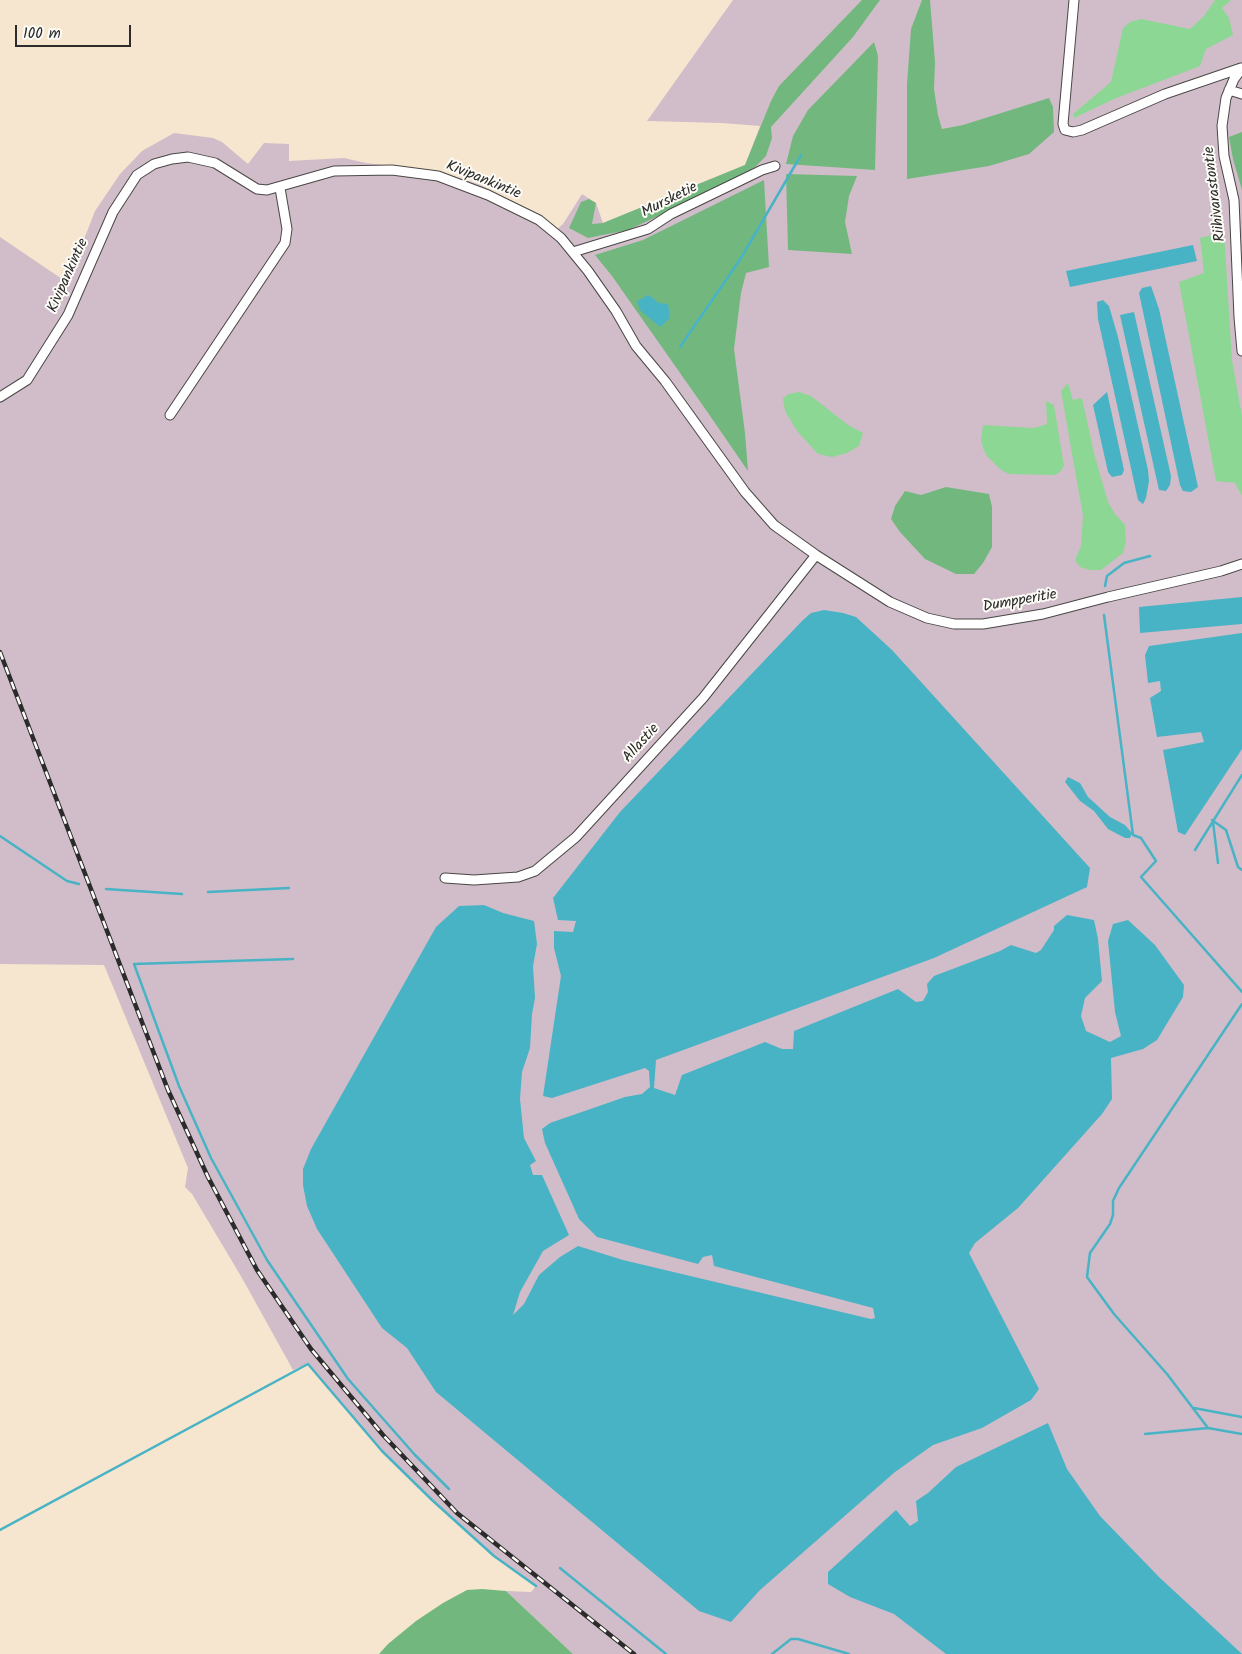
<!DOCTYPE html>
<style>
body{margin:0}
#map{position:relative;width:1242px;height:1654px;overflow:hidden;background:#f6e6cf;font-family:Kalam,sans-serif}
canvas{display:block}
.scale{position:absolute;left:15px;top:25px;width:116px;height:22px;box-sizing:border-box;border:2px solid #2b2b2b;border-top:0;padding-left:6px;font-size:15px;line-height:18px;white-space:nowrap;color:#2b2b2b;-webkit-text-stroke:4px #fdfcf7;paint-order:stroke}
</style>
<div id="map">
<canvas width="1242" height="1654"></canvas>
<div class="scale">100 m</div>
</div>
<script>
const c = document.querySelector('canvas').getContext('2d');
c.lineJoin = 'round';
function fillPath(path, color) { c.fillStyle = color; c.fill(path, 'evenodd'); }
const shape = rows => new Path2D(rows.map(r => 'M' + r).join(''));
function stroke(path, color, width, dash) { c.strokeStyle = color; c.lineWidth = width; c.lineCap = dash ? 'butt' : 'round'; c.setLineDash(dash || []); c.stroke(path); }
function label(font, color, halo, rows, align = 'center') {
  c.font = font + ' Kalam,sans-serif'; c.lineWidth = 4; c.setLineDash([]); c.textBaseline = 'middle'; c.strokeStyle = halo; c.fillStyle = color; for (const [text, x, y, turn = 0] of rows) {
    c.save(); c.translate(x, y); c.rotate((+turn || 0) * Math.PI / 180); c.textAlign = isNaN(turn) ? turn : align; if (halo) c.strokeText(text, 0, 0); c.fillText(text, 0, 0); c.restore();
  }
}
fillPath(shape([
 [733,0,1242,0,1242,1654,573,1654,506,1591,531,1592,536,1586,494,1556,432,1500,382,1451,308,1364,293,1370,242,1278,192,1194,185,1187,188,1168,104,965,0,964,0,237,62,279,72,270,95,211,120,174,142,151,174,133,213,138,222,142,248,164,264,143,289,144,289,161,344,158,366,163,442,172,481,185,524,208,555,231,563,224,582,194,596,203,603,223,745,165,760,126,722,123,647,121]
]), '#d1bdc9');
fillPath(shape([
 [1215,0,1231,0,1222,8,1229,18,1233,35,1206,49,1200,66,1114,99,1074,118,1073,114,1111,82,1123,28,1130,22,1141,19,1190,29,1204,16],
 [1224,232,1232,360,1242,416,1242,496,1235,483,1216,481,1179,282,1204,273,1200,238],
 [1068,383,1073,400,1082,398,1094,453,1108,502,1115,514,1125,525,1126,542,1123,553,1101,570,1089,570,1080,567,1075,560,1081,546,1083,516,1061,391],
 [799,392,811,396,848,425,863,433,859,446,847,453,832,457,818,454,797,431,785,411,783,398,789,394],
 [1046,401,1054,405,1064,466,1060,472,1055,475,1009,474,1001,470,986,455,983,448,981,440,983,425,1034,428,1047,424]
]), '#8dd794');
fillPath(shape([
 [862,0,880,0,853,37,771,127,772,138,766,156,755,167,710,192,628,230,588,238,569,228,581,202,589,199,596,203,592,224,603,223,745,165,771,101,779,86],
 [922,0,930,0,935,62,934,89,938,115,942,129,963,125,1049,98,1053,107,1054,132,1029,154,989,166,907,179,907,84,911,29],
 [874,42,878,56,875,170,786,164,793,136,808,110],
 [1242,132,1242,190,1233,159,1229,137],
 [786,174,857,176,849,196,845,222,852,254,788,250],
 [764,180,769,267,746,273,741,293,734,349,745,433,748,471,706,410,612,276,595,255,643,240],
 [946,487,989,494,992,507,992,547,983,563,974,574,956,574,925,559,900,532,891,519,895,506,905,491,921,495],
 [482,1589,506,1591,573,1654,379,1654,388,1644,416,1621,443,1603,467,1590]
]), '#72b87e');
fillPath(shape([
 [1193,245,1197,261,1070,287,1066,271],
 [1151,286,1159,309,1198,487,1191,492,1183,491,1180,485,1139,293,1142,288],
 [649,295,659,303,668,304,670,318,660,327,640,310,637,301],
 [1103,300,1109,306,1118,337,1148,470,1149,481,1146,498,1143,504,1138,500,1098,319,1097,302],
 [1134,312,1171,476,1170,485,1166,491,1159,490,1120,315],
 [1107,392,1124,470,1122,475,1112,477,1108,472,1093,405],
 [1242,597,1242,624,1140,633,1139,607],
 [824,610,843,613,856,617,892,650,1090,868,1087,887,934,958,656,1060,654,1088,675,1095,682,1075,765,1042,782,1049,793,1049,794,1031,898,989,916,1002,923,1001,928,992,927,984,934,976,1000,951,1011,945,1036,953,1041,950,1054,930,1054,926,1067,915,1094,920,1098,939,1102,981,1085,998,1081,1016,1086,1031,1110,1042,1121,1036,1115,1012,1108,941,1113,924,1128,920,1155,945,1184,985,1183,997,1157,1040,1143,1049,1111,1058,1112,1099,1102,1114,1018,1208,975,1243,969,1253,1039,1389,1031,1400,982,1428,933,1445,895,1472,760,1590,731,1622,699,1611,436,1392,407,1348,382,1328,317,1229,307,1206,303,1185,303,1169,311,1149,436,927,459,906,484,905,503,913,534,921,537,944,533,966,535,998,532,1014,530,1048,522,1072,520,1099,524,1138,536,1161,530,1165,533,1175,542,1175,569,1235,543,1251,520,1292,513,1315,524,1304,539,1275,560,1257,578,1246,623,1260,871,1319,875,1318,873,1308,714,1266,712,1255,703,1257,698,1264,597,1237,579,1219,545,1143,542,1129,550,1123,625,1097,642,1094,650,1087,649,1071,645,1068,552,1098,543,1096,561,976,554,948,554,931,573,932,576,921,558,920,553,898,620,812,802,621,811,613],
 [1242,633,1242,749,1185,835,1178,832,1163,750,1204,742,1201,732,1157,737,1150,698,1161,691,1160,681,1148,683,1145,655,1149,646],
 [1068,777,1080,783,1088,797,1110,817,1125,825,1132,833,1130,838,1125,838,1108,829,1094,811,1080,801,1065,782],
 [1048,1423,1067,1469,1100,1516,1159,1577,1242,1654,946,1654,894,1614,850,1597,828,1584,828,1572,896,1510,910,1526,918,1521,916,1501,928,1493,956,1467]
]), '#48b3c5');
stroke(shape([
 [680,347,741,258,801,155],
 [1105,586,1107,576,1124,563,1150,556],
 [1104,615,1133,835,1141,838,1156,861,1141,877,1242,992],
 [1212,820,1226,830,1238,867,1242,870],
 [1213,822,1218,863],
 [0,836,67,881,79,884],
 [1195,850,1242,775],
 [106,889,182,894],
 [208,892,289,888],
 [293,959,134,964,179,1086,211,1158,267,1260,348,1379,415,1455,449,1489],
 [1194,1408,1242,1417],
 [1208,1428,1167,1374,1114,1314,1087,1277,1090,1253,1110,1224,1113,1215,1113,1201,1119,1188,1242,1004],
 [1145,1434,1208,1428,1242,1434],
 [0,1530,308,1364,382,1451,432,1500,494,1556,536,1586],
 [560,1568,666,1654],
 [772,1654,791,1639,798,1639,849,1654]
]), '#48b3c5', 2.5);
const minor = shape([
 [1074,0,1063,124,1065,130,1073,132,1082,130,1165,94,1241,68],
 [1242,68,1234,79,1226,98,1222,126,1224,156,1234,200,1239,317,1242,351],
 [1229,90,1242,94],
 [573,252,648,229,671,214,762,170,775,166],
 [0,397,27,380,68,315,113,212,137,175,154,164,172,159,188,157,215,163,257,189,267,190,334,171,392,170,438,176,488,195,539,220,561,238,588,271,616,311,636,346,665,381,745,492,774,525,816,555,890,602,927,618,954,624,983,624,1043,614,1108,597,1221,571,1242,564],
 [170,415,285,243,287,229,280,188],
 [445,878,474,880,518,877,535,871,576,837,703,698,816,555]
]);
stroke(minor, '#494744', 11);
stroke(minor, '#fff', 9);
const rail = shape([
 [0,652,168,1090,208,1177,257,1270,311,1349,383,1435,457,1513,634,1654]
]);
stroke(rail, '#2b2b2b', 4.5);
stroke(rail, '#fdfcf7', 2.5, [8]);
label('15px', '#2b2b2b', '#fdfcf7', [
 ["Kivipankintie",483,181,22],
 ["Riihivarastontie",1216,194,-97],
 ["Mursketie",670,201,-27],
 ["Kivipankintie",69,276,-66],
 ["Dumpperitie",1020,602,-10],
 ["Allastie",642,744,-48]
]);
</script>
